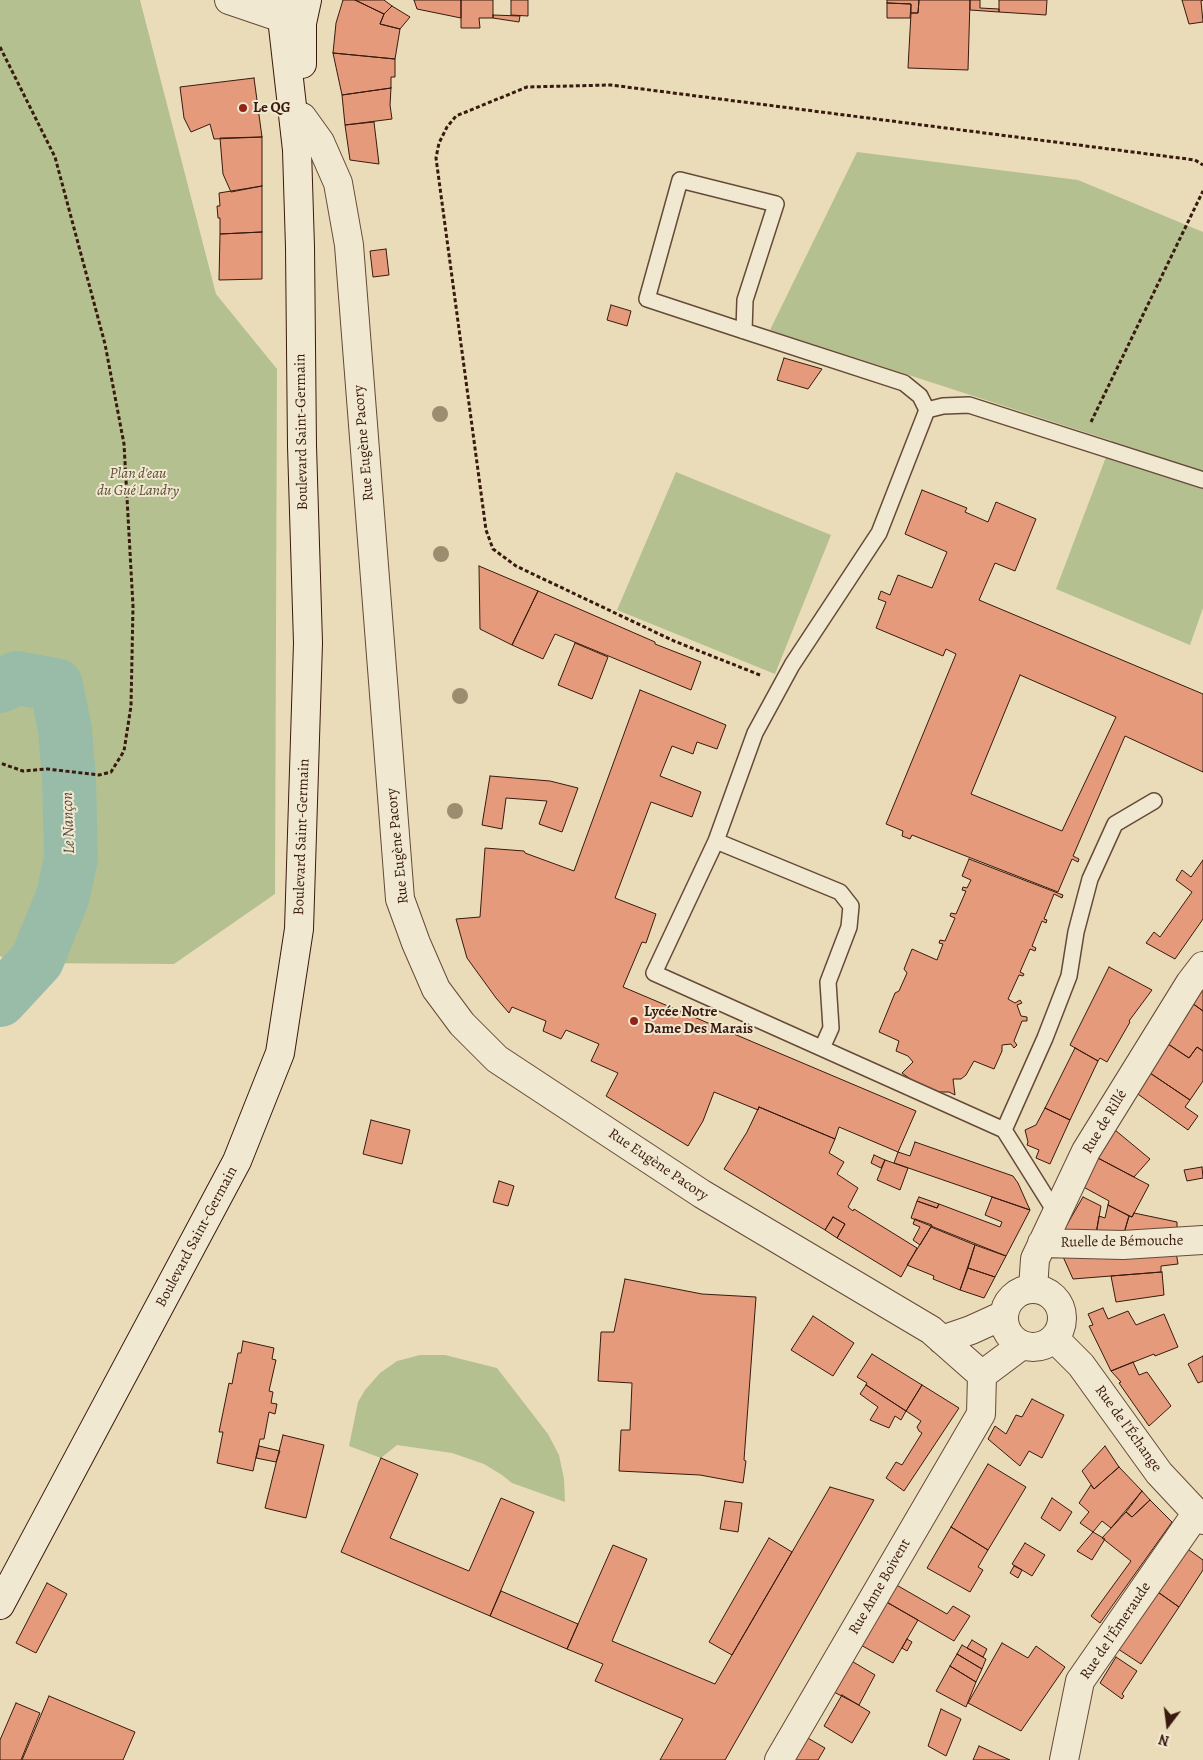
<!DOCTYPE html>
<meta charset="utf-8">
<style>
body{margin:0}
#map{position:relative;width:1203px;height:1760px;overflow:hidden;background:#eadcb8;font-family:Alegreya,serif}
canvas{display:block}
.north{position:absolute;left:1143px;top:1700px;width:50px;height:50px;-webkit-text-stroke:4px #f1e8d1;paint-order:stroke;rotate:195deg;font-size:14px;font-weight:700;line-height:20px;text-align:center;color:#391a0e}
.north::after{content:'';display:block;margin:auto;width:18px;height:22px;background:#391a0e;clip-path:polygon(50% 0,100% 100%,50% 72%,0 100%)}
</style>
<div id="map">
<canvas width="1203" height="1760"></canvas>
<div class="north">N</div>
</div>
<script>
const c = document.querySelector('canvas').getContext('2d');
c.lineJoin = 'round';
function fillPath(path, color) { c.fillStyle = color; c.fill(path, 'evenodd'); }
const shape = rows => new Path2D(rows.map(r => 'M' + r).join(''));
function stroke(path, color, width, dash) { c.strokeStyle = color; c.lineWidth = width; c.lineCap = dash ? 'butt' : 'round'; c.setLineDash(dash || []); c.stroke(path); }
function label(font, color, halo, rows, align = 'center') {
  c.font = font + ' Alegreya,serif'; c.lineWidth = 4; c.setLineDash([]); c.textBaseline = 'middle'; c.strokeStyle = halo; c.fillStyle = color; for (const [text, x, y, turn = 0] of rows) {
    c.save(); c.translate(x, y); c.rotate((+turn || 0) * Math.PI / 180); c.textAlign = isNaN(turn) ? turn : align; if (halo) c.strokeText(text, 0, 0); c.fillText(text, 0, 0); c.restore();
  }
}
fillPath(shape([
 [0,0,140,0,216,294,277,369,275,894,174,964,12,963,0,956],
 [857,152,1078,180,1203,232,1203,608,1190,645,1056,589,1112,441,770,330],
 [676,472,831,535,775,674,617,610],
 [420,1355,445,1355,497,1368,548,1434,559,1455,564,1479,565,1502,512,1483,502,1475,484,1464,452,1453,397,1445,381,1458,349,1446,358,1402,365,1390,380,1373,397,1361]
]), '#b5c090');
stroke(shape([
 [0,686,17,678,56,685,65,730,69,778,71,858,63,896,37,960,0,1000]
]), '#99bca8', 54);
const building = shape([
 [343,0,355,0,384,14,380,24,400,29,395,59,333,53,336,23,343,0],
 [355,0,384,0,392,6,384,14,355,0],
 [414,0,461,0,461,18,417,9,414,0],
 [461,0,493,0,493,18,479,18,480,28,461,28,461,0],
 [511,0,528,0,528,16,511,15,511,0],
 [887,0,919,0,918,13,911,13,911,4,887,3,887,0],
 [919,0,970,0,968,70,908,68,911,13,918,13,919,0],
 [970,0,980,0,980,8,999,9,999,12,970,10,970,0],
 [999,0,1047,0,1046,15,999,12,999,0],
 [1182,0,1203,0,1201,1,1203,22,1189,24,1182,0],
 [887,3,911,4,910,18,887,18,887,3],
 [392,6,410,17,400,29,380,24,384,14,392,6],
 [493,15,520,16,519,22,493,18,493,15],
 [333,53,395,59,395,77,391,77,391,88,342,95,333,53],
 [254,78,262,137,214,139,210,124,191,132,184,118,180,87,254,78],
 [391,88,390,105,392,119,345,125,342,95,391,88],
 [374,122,379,164,350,160,345,125,374,122],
 [262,137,262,186,231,192,223,174,220,138,262,137],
 [262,186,262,232,220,234,220,218,218,218,217,206,220,206,219,193,262,186],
 [262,232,262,279,219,280,220,234,262,232],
 [386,249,389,275,373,277,370,251,386,249],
 [611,305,631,311,627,326,607,320,611,305],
 [784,358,822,369,808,389,777,380,784,358],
 [922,490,967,508,965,512,988,522,996,502,1036,519,1015,571,995,563,979,600,1203,694,1203,772,1125,736,1073,856,1079,859,1078,862,1072,859,1058,892,912,835,910,839,902,836,903,831,886,824,956,654,946,649,943,656,876,628,886,602,878,599,881,591,890,595,898,575,932,588,947,552,905,534,922,490],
 [1020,675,1116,717,1062,831,971,794,1020,675],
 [479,566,538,591,512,645,480,629,479,566],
 [538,591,655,642,655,644,701,662,691,690,555,634,543,659,512,645,538,591],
 [575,643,608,657,592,699,558,685,575,643],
 [640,690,726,725,717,749,697,742,693,754,672,746,660,776,701,792,692,817,651,802,615,898,656,914,646,943,642,942,623,987,916,1111,898,1152,839,1127,835,1139,759,1107,758,1110,714,1092,703,1121,688,1146,606,1096,618,1073,591,1061,599,1044,566,1030,561,1039,543,1031,546,1021,512,1007,509,1013,496,998,467,958,456,919,480,917,485,848,524,851,525,853,574,871,640,690],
 [490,776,550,781,578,788,562,832,539,824,547,801,506,798,502,829,482,825,490,776],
 [969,859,1063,895,1062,898,1054,894,1044,919,1047,920,1046,923,1042,921,1032,946,1036,948,1035,951,1030,949,1020,972,1024,974,1023,976,1019,975,1008,999,1015,1003,1020,1000,1022,1003,1017,1005,1021,1016,1027,1017,1027,1021,1022,1021,1014,1041,1017,1045,1014,1048,1011,1044,1002,1045,1002,1051,994,1069,974,1061,966,1075,961,1079,953,1079,955,1095,949,1092,934,1092,920,1086,902,1073,913,1062,908,1056,896,1051,899,1041,879,1032,895,993,899,991,907,973,904,969,912,949,937,960,943,944,939,943,940,940,945,941,955,918,950,916,951,913,956,914,966,891,962,890,963,887,967,888,971,880,962,876,969,859],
 [1203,860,1203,919,1175,959,1146,943,1154,932,1160,937,1192,892,1176,880,1182,870,1191,877,1203,860],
 [1109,967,1152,990,1129,1021,1130,1022,1107,1062,1100,1058,1098,1061,1070,1045,1109,967],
 [1203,989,1203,1011,1192,1003,1203,989],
 [1192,1003,1203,1011,1203,1051,1197,1047,1189,1058,1165,1042,1192,1003],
 [1165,1042,1189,1058,1197,1047,1203,1051,1203,1081,1190,1100,1147,1071,1165,1042],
 [1075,1048,1098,1061,1070,1120,1045,1108,1075,1048],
 [1147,1071,1190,1100,1185,1107,1198,1116,1188,1130,1135,1092,1147,1071],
 [759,1107,835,1139,829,1153,844,1162,837,1174,858,1188,848,1207,853,1211,854,1209,917,1248,901,1277,837,1238,845,1224,833,1217,825,1230,724,1169,747,1132,759,1107],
 [1045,1108,1070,1120,1050,1164,1036,1158,1039,1150,1027,1145,1028,1142,1025,1130,1036,1125,1045,1108],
 [371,1120,410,1130,402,1164,363,1154,371,1120],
 [1115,1130,1150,1159,1134,1177,1096,1157,1115,1130],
 [915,1142,1013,1176,1018,1183,1030,1210,894,1163,898,1152,910,1156,915,1142],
 [874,1155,885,1160,881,1168,871,1163,874,1155],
 [1096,1157,1149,1185,1132,1217,1108,1205,1109,1201,1078,1184,1096,1157],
 [885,1160,908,1168,900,1190,877,1180,885,1160],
 [1202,1167,1203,1178,1187,1181,1184,1170,1202,1167],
 [499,1181,514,1186,508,1206,493,1202,499,1181],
 [919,1197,939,1204,937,1208,917,1201,919,1197],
 [992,1197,1030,1210,1006,1256,911,1218,917,1201,937,1208,939,1204,1000,1227,1002,1222,985,1215,992,1197],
 [1083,1197,1101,1206,1095,1240,1061,1235,1083,1197],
 [1108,1205,1129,1216,1122,1240,1095,1240,1099,1216,1105,1218,1108,1205],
 [1134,1213,1177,1222,1177,1237,1122,1240,1129,1216,1132,1217,1134,1213],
 [833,1217,845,1224,837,1238,825,1230,833,1217],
 [915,1219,932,1225,920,1245,913,1240,920,1227,913,1224,915,1219],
 [931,1227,975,1245,960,1290,933,1279,934,1276,907,1265,931,1227],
 [975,1245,1006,1256,995,1277,968,1268,975,1245],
 [1060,1250,1176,1252,1178,1264,1161,1266,1161,1272,1073,1279,1060,1250],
 [968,1268,995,1277,984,1298,960,1290,968,1268],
 [1162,1272,1164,1295,1116,1302,1111,1276,1162,1272],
 [625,1279,702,1294,756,1297,744,1460,746,1461,743,1483,700,1475,619,1471,621,1430,630,1430,632,1383,598,1381,601,1332,614,1332,625,1279],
 [1103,1308,1108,1319,1128,1311,1136,1325,1164,1314,1178,1347,1155,1356,1154,1354,1111,1371,1089,1326,1093,1325,1088,1314,1103,1308],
 [813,1316,854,1343,833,1376,791,1350,813,1316],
 [243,1341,274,1348,272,1359,276,1360,269,1391,273,1392,271,1403,277,1404,275,1414,269,1412,264,1439,260,1439,253,1471,217,1463,223,1432,219,1432,229,1383,232,1384,238,1353,241,1353,243,1341],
 [872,1354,922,1385,906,1411,866,1385,867,1383,857,1377,872,1354],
 [1203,1356,1203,1381,1198,1383,1188,1364,1203,1356],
 [1133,1362,1139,1375,1147,1372,1171,1406,1149,1426,1119,1383,1121,1382,1111,1371,1133,1362],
 [866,1385,906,1411,901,1420,895,1416,889,1428,870,1420,878,1407,860,1394,866,1385],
 [922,1385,959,1408,904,1491,886,1478,896,1462,902,1465,922,1433,919,1431,917,1427,921,1421,906,1411,922,1385],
 [1032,1399,1064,1415,1042,1458,1029,1451,1020,1466,988,1439,995,1426,1006,1434,1016,1415,1022,1417,1032,1399],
 [283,1435,324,1445,306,1518,265,1508,283,1435],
 [259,1446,280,1451,276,1462,256,1458,259,1446],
 [1105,1446,1119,1467,1094,1489,1082,1471,1105,1446],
 [381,1458,418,1474,390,1538,469,1571,501,1498,534,1512,490,1616,341,1552,381,1458],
 [988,1464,1026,1487,988,1550,951,1527,988,1464],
 [1119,1467,1142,1491,1111,1528,1102,1521,1093,1532,1080,1523,1089,1512,1079,1503,1091,1485,1094,1489,1119,1467],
 [830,1487,874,1500,725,1760,660,1760,683,1719,595,1681,603,1664,567,1649,613,1545,647,1559,612,1641,715,1684,830,1487],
 [1142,1491,1150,1500,1132,1517,1126,1512,1142,1491],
 [1052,1498,1072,1512,1060,1531,1041,1518,1052,1498],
 [1150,1500,1172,1522,1100,1623,1091,1616,1131,1561,1102,1538,1126,1512,1132,1517,1150,1500],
 [725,1501,742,1503,738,1532,720,1529,725,1501],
 [951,1527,988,1550,978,1567,983,1570,970,1592,927,1568,951,1527],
 [1093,1532,1105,1539,1092,1560,1077,1551,1093,1532],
 [769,1538,792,1552,732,1655,709,1642,769,1538],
 [1025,1543,1045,1555,1032,1576,1012,1564,1025,1543],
 [1185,1547,1203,1560,1203,1570,1179,1607,1155,1590,1185,1547],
 [1014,1566,1022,1570,1018,1578,1010,1573,1014,1566],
 [47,1583,67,1594,36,1653,16,1643,47,1583],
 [893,1583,947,1614,953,1606,970,1616,954,1641,883,1600,893,1583],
 [1155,1590,1179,1607,1141,1664,1115,1647,1155,1590],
 [501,1591,578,1624,567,1649,490,1616,501,1591],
 [883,1600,918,1620,893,1663,859,1644,883,1600],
 [907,1639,912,1642,907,1651,902,1648,907,1639],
 [972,1640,987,1649,983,1657,967,1648,972,1640],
 [1002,1643,1028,1658,1036,1646,1065,1667,1021,1731,968,1703,1002,1643],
 [962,1645,986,1659,982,1669,957,1654,962,1645],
 [957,1654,982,1669,976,1682,950,1666,957,1654],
 [1116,1657,1137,1671,1122,1694,1124,1696,1122,1699,1100,1683,1116,1657],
 [850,1660,875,1675,859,1705,832,1691,850,1660],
 [950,1666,976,1682,966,1707,936,1691,950,1666],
 [842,1695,870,1712,852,1743,824,1726,842,1695],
 [49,1696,135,1732,123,1760,22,1760,49,1696],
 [16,1703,40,1713,21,1760,0,1760,0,1740,16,1703],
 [941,1709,961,1719,946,1756,928,1746,941,1709],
 [806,1737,825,1748,818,1760,793,1760,806,1737],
 [979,1746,1010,1760,973,1760,979,1746]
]);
fillPath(building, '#e49a7b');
stroke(building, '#391a0e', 1);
const service = shape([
 [744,331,745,300,776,204,680,180,647,299,744,331,904,383,920,396,927,410,879,533,792,665,755,733,716,841,654,973,1004,1130,1056,1213],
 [927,410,943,406,969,405,1203,480],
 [716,841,840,892,851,906,849,927,828,982,831,1028,822,1048],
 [1004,1130,1045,1038,1069,976,1076,932,1090,879,1115,824,1154,801]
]);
const minor = shape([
 [229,0,282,18],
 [302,117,320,142,338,183,349,245,400,899,416,943,436,989,462,1024,497,1059,702,1194,931,1330,982,1375,981,1414,779,1760],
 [1042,1243,1123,1245,1203,1240],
 [1033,1289,1035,1259,1086,1151,1190,983,1203,966],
 '1004 1318a29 29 0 1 1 58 0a29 29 0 1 1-58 0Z',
 [1054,1338,1081,1365,1159,1473,1203,1520],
 [942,1340,971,1330,1004,1315],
 [982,1375,1022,1345],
 [1064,1760,1080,1681,1196,1514]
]);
const secondary = shape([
 [302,64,302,23,307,0],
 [0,1605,237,1161,280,1053,299,929,308,643,302,446,300,247,297,150,282,18,282,0]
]);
stroke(service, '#654a38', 18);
stroke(minor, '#654a38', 30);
stroke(secondary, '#391a0e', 30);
stroke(shape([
 [0,47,55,157,105,344,124,444,133,606,131,706,124,751,111,772,99,775,47,769,23,771,0,763],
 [1091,422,1203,191],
 [760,675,674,641,516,566,493,549,486,530,436,158,439,143,447,127,456,116,527,87,611,85,1195,160,1203,165]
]), '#391a0e', 3, [4, 2.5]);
stroke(service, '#f1e8d1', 15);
stroke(minor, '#f1e8d1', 28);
stroke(secondary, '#f1e8d1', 28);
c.fillStyle = '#9d8d70';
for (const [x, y] of [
 [440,414],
 [441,554],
 [460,696],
 [455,811]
]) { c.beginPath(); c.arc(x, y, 8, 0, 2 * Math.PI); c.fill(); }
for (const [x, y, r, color] of [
 [243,108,5,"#8f2418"],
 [634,1021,5,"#8f2418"]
]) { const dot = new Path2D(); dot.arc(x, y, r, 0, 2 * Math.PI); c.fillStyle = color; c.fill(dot); stroke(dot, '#f1e8d1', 2); }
label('bold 15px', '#391a0e', '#f1e8d1', [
 ["Le QG",253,108],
 ["Lycée Notre",644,1012],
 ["Dame Des Marais",644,1029]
], 'left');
label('15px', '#391a0e', '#f1e8d1', [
 ["Boulevard Saint-Germain",302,432,-91],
 ["Rue Eugène Pacory",364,443,-95],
 ["Boulevard Saint-Germain",302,837,-88],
 ["Rue Eugène Pacory",398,846,-96],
 ["Rue de Rillé",1105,1122,-59],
 ["Rue Eugène Pacory",658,1165,34],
 ["Boulevard Saint-Germain",197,1237,-62],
 ["Ruelle de Bémouche",1122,1242,-1],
 ["Rue de l'Échange",1128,1429,54],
 ["Rue Anne Boivent",880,1587,-60],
 ["Rue de l'Émeraude",1116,1631,-56]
]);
label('italic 15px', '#5e4c35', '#f1e8d1', [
 ["Plan d'eau",138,474],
 ["du Gué Landry",138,491]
]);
label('italic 16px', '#564b3c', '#f1e8d1', [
 ["Le Nançon",69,823,-92]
]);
</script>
